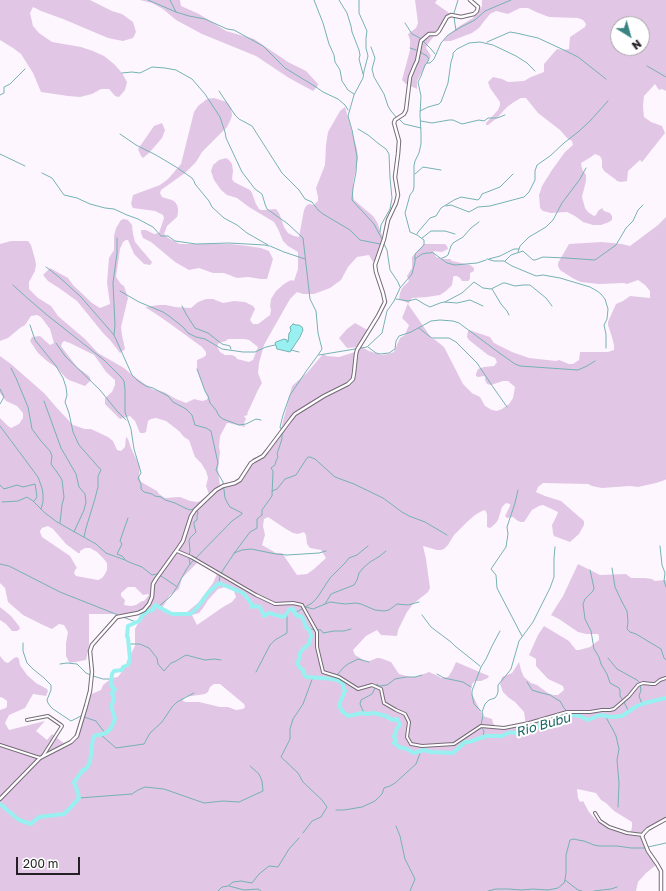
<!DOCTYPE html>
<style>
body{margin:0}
#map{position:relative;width:666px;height:891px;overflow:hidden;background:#fdf6fe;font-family:"Golos Text",sans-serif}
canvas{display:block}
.north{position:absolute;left:610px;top:16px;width:40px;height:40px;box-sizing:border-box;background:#fff;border:1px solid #a7a6a8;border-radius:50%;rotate:143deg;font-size:11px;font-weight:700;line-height:16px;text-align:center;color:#242025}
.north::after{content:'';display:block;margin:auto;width:14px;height:18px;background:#3a8383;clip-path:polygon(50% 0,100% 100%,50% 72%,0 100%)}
.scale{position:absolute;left:16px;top:857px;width:64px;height:18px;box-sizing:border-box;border:2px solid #242025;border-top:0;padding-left:5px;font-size:12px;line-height:14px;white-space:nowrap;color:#242025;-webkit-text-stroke:3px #fff;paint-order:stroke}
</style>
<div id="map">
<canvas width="666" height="891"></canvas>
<div class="north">N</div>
<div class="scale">200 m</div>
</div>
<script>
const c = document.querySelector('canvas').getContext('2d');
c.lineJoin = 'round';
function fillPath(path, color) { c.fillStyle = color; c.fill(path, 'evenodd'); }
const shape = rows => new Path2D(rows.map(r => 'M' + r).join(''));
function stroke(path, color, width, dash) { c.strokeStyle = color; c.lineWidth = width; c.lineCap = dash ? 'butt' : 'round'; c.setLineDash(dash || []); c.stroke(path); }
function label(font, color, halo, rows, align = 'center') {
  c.font = font + ' "Golos Text",sans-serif'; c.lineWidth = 4; c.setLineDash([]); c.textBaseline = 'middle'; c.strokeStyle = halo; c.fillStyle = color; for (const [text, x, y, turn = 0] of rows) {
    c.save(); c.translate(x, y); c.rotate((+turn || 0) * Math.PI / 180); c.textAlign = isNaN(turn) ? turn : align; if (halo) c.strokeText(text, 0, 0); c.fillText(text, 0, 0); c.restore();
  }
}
fillPath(shape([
 [0,0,90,0,112,11,122,14,133,22,136,32,133,38,123,41,108,38,63,19,41,11,33,7,30,13,33,26,39,33,52,42,81,47,93,51,104,56,114,64,122,73,127,82,125,90,119,97,115,96,109,89,101,89,92,94,80,97,68,96,41,92,33,73,21,54,13,48,0,40],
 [140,0,180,0,181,6,199,14,226,31,254,39,288,62,306,71,318,84,317,87,313,91,289,78,256,56,202,34,176,20,163,9,152,3],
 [415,0,437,0,435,3,449,13,449,17,427,45,426,48,431,56,417,81,417,89,406,84,402,80,410,50,410,40,408,34,416,28,418,23],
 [482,0,666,0,666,91,662,89,659,90,655,84,644,96,643,106,644,117,651,122,662,126,665,133,642,162,640,160,628,171,627,181,621,182,617,181,615,179,604,171,602,167,602,160,600,156,595,154,591,157,581,163,582,169,586,175,586,181,582,197,585,208,588,212,594,216,596,215,598,211,602,208,604,211,610,213,612,216,612,220,609,222,601,225,593,225,583,222,575,216,567,212,551,213,543,211,540,208,539,195,542,186,552,170,565,152,573,145,572,141,567,138,560,130,538,113,526,98,521,98,514,102,507,107,497,118,488,125,486,125,486,123,498,110,500,105,500,102,490,88,488,82,493,77,502,79,508,82,524,81,531,77,544,72,544,64,557,49,563,50,569,49,570,37,585,27,586,24,583,20,578,18,549,17,536,12,528,8,520,8,508,14,496,11,490,14,482,24,479,28,472,33,451,41,443,41,445,38,458,27,473,18,478,12,482,6],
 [618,24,642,24,642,48,618,48],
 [214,98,227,102,231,108,232,115,231,119,227,127,202,152,196,162,185,173,161,190,160,193,162,197,165,198,172,200,175,202,177,205,178,209,178,213,177,217,167,226,164,234,168,238,180,244,231,244,248,246,261,248,269,251,273,259,267,279,261,279,248,277,237,278,224,273,213,273,199,268,189,270,175,262,151,242,143,238,141,233,141,230,146,230,154,234,159,233,164,218,163,215,155,211,133,208,131,204,133,195,160,185,168,179,181,164,194,112,198,106,207,99],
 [345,107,357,149,358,158,353,183,353,195,354,200,373,216,377,222,385,243,375,260,373,262,369,255,357,257,348,267,341,280,330,288,314,294,303,294,297,292,290,299,269,336,264,345,259,363,258,373,262,383,258,390,247,414,248,415,244,416,246,419,244,423,245,427,229,423,227,423,220,436,219,447,220,452,218,469,220,487,233,483,236,481,241,475,253,458,264,455,279,437,292,386,307,373,323,354,327,356,339,357,355,352,358,347,347,348,339,338,347,329,355,323,369,331,360,346,369,351,381,355,388,354,394,352,400,338,405,335,409,325,402,318,408,303,399,299,400,293,402,288,409,281,407,276,412,268,412,257,424,244,445,244,447,246,448,249,442,252,433,251,436,257,444,259,450,259,452,261,470,265,474,268,474,271,470,273,470,279,468,281,462,281,460,278,457,276,454,276,453,277,453,279,452,285,446,291,440,295,427,297,412,298,408,304,432,339,434,339,444,347,463,384,473,394,474,394,480,397,485,406,492,410,497,411,502,409,509,404,513,398,515,387,508,381,503,381,491,385,487,384,485,380,485,377,484,376,478,377,476,376,476,374,478,369,484,367,494,366,497,362,495,358,488,355,469,340,467,337,468,331,469,330,490,337,494,343,512,352,529,358,556,361,559,360,569,364,573,364,579,360,580,352,608,352,614,350,614,345,612,337,608,325,608,322,616,304,623,301,630,296,650,298,650,291,645,285,638,280,627,284,624,283,599,284,581,282,574,279,560,270,558,266,558,263,569,244,602,242,622,244,630,246,658,225,666,217,666,479,665,480,656,483,638,487,630,486,602,488,592,486,588,484,543,483,538,487,536,492,545,496,561,501,584,521,584,525,579,534,570,542,554,536,553,533,552,525,557,515,558,512,543,505,539,506,532,510,524,522,521,522,518,521,513,517,507,518,505,516,510,506,510,504,506,503,502,507,498,520,495,524,490,528,487,527,487,514,485,510,482,511,475,515,467,522,454,535,448,545,444,549,441,550,437,550,423,546,426,559,430,588,428,592,413,604,407,612,398,630,397,636,381,635,377,630,366,636,353,650,355,655,367,662,377,658,380,658,391,662,399,674,410,677,416,677,429,672,438,676,441,678,448,677,452,671,456,662,489,676,488,678,481,681,475,681,472,684,471,692,483,716,492,719,493,723,497,729,526,725,524,712,515,702,509,698,503,692,500,684,502,677,512,673,519,662,521,670,524,677,531,683,537,685,548,693,553,695,558,695,564,690,563,686,548,679,536,666,536,659,529,655,538,635,544,626,569,641,576,650,579,650,590,647,599,640,599,636,598,634,586,634,578,632,559,619,551,615,563,596,578,564,600,575,626,574,631,578,645,578,652,579,655,581,666,580,666,820,657,823,644,835,647,849,656,865,646,873,638,882,636,891,0,891,0,710,6,708,7,706,7,701,3,698,0,697,0,656,5,662,8,663,14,658,17,657,19,659,20,665,27,675,36,683,47,689,48,691,46,696,33,694,25,708,9,715,5,723,9,730,45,721,36,731,47,740,52,734,65,744,73,739,89,695,101,690,103,685,112,678,118,677,126,666,127,661,135,646,135,629,140,619,144,614,89,614,89,647,86,660,70,663,69,662,66,656,66,643,68,632,64,625,59,624,52,629,43,625,23,615,8,602,5,588,0,583,0,418,8,426,11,428,19,424,23,418,23,413,17,406,6,401,0,393,0,356,11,364,45,394,56,407,73,425,85,429,91,429,108,437,113,441,117,450,121,451,125,447,126,437,128,439,131,448,140,467,139,476,141,482,157,491,159,494,165,498,180,497,190,501,197,502,200,501,209,494,206,486,208,478,206,471,201,463,195,457,189,440,184,437,179,431,166,421,156,418,151,419,148,421,146,432,144,433,140,433,135,421,130,416,120,419,105,404,105,398,112,392,115,385,115,380,106,372,100,363,94,355,70,343,64,341,62,343,61,346,67,354,77,367,89,376,91,380,85,386,69,380,66,378,57,368,47,361,38,353,30,341,32,337,40,336,50,345,54,343,50,329,41,317,37,315,31,316,25,325,20,328,8,338,0,341,0,244,11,241,28,241,31,245,35,259,36,265,35,271,29,282,29,289,38,298,51,306,58,316,85,339,98,353,124,368,132,375,152,389,164,392,176,399,186,403,194,399,202,401,206,400,208,398,206,394,197,370,197,360,204,357,206,355,206,352,202,347,169,323,156,314,145,307,159,305,166,305,175,307,191,308,198,302,206,299,213,299,223,303,234,301,245,302,253,306,255,309,250,320,253,324,258,324,270,315,271,310,270,306,271,299,276,291,284,284,289,281,292,280,294,281,298,269,298,252,288,246,283,241,278,229,274,222,249,207,237,198,227,195,221,190,214,180,211,171,213,165,219,160,226,158,229,160,232,164,233,171,232,179,234,182,250,190,252,193,256,204,259,209,261,210,265,210,276,209,279,213,284,227,288,233,294,236,299,237,304,210,306,206,309,204,314,205,318,201,318,197,316,188,325,165,326,145,328,132,340,111],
 [228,339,244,339,249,340,258,347,253,360,249,362,237,359,236,357,232,355,225,355,220,352,217,346,219,343,226,341],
 [268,517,286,529,293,533,298,534,304,532,306,535,307,544,310,548,321,550,326,558,314,569,307,574,297,575,282,553,276,553,262,545,265,535,263,526,264,519],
 [48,526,53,529,66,544,78,553,80,553,80,551,85,548,90,548,97,552,103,558,107,563,107,570,105,574,102,578,98,580,76,576,74,573,75,570,77,568,70,556,42,537,40,532,40,531,42,528],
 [200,560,218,572,213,583,198,603,187,612,169,614,161,610,170,595,179,589,182,578],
 [128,587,135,587,143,595,148,594,149,595,144,601,142,601,136,605,131,606,124,605,125,600,121,596,121,593],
 [225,587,234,591,236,597,232,602,223,607,197,625,192,615,199,613,203,608,208,600,218,589],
 [214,684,220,684,244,704,245,707,243,709,236,710,228,707,220,707,199,702,186,702,183,701,183,700,185,697,205,694,208,692,210,687],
 [577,789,596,793,601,800,606,803,614,811,632,822,632,827,631,831,628,833,609,829,596,820,589,812,583,801,580,802,578,798],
 [162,123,165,130,162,138,149,153,143,158,141,156,138,149,154,126],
 [124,219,128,220,132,225,133,234,135,242,152,262,151,264,150,265,144,264,134,254,128,240,126,240,123,242,120,249,116,277,121,284,124,286,128,298,121,327,122,335,125,349,120,353,110,340,103,333,77,301,59,288,48,281,43,275,50,268,68,278,73,285,92,303,100,308,110,304,107,283,109,258,114,250,114,236,116,228,121,220],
 [0,607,11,616,19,626,20,629,17,631,12,631,6,624,0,620]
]), '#e2c6e6');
const water = shape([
 [293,324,296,325,299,325,302,327,303,330,300,337,290,352,277,349,275,343,276,342,284,339,287,340,287,342,288,342,289,333,291,331,290,327,293,324]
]);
fillPath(water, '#98f1f0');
stroke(water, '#75b2b3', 1);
stroke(shape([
 [148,0,176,12,189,16,205,19,227,29,234,30,263,46,285,68,316,87,323,92,338,99,345,105,348,110],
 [170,0,176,12],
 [314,0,323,23,329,44,334,55,335,62,340,70,342,81,348,90,354,94],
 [339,0,347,13,351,26,352,32,359,50,360,55,359,59,363,74],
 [359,0,359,13,367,31,366,38,366,48,368,56,364,71,363,78,354,95,348,116,352,130,357,157,356,172,353,188,352,200,374,224,382,239],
 [454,13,458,0],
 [454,17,455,24,456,30],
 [405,23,412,34,422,39],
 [423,41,431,49,435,54],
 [487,42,510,32,516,33,538,38,566,51,578,57,606,79],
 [371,47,375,58,372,69,374,77,384,94,388,106,391,111,397,118],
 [410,48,416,50],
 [427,63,430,63,434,59,441,43,448,35,461,27,475,20,485,11,511,0],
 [647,66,666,77],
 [122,73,132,72,140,73,152,67,165,68,176,70,192,79,205,94,220,117,225,132,226,138,242,172,255,189,262,194,265,204,267,209,288,224,303,238,310,299,316,311,318,333,322,349,318,355,307,370,290,395,283,415,280,427,281,429],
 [219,91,235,115,239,119,252,126,282,173,299,190,305,199,312,202,318,210,323,214,350,230,360,240,380,244],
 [0,95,4,93,4,87,10,84,25,69],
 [420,111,428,107,439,104,441,102,448,83,451,62,453,56,453,53,457,49,469,43,480,42,493,45,516,56,527,63,535,71],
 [399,119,404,124,421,128],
 [421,121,432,123,449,120,453,120,462,124,479,120,484,121,488,118,497,118,505,115],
 [358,129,368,135,379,144,386,149,389,154,390,178,392,198,390,209,381,225,380,232],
 [120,134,136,145,156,155,176,167,192,178,194,181,195,184,209,201,212,207,224,218,237,225,247,233,268,245],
 [0,154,25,166],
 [42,173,52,178,64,195,77,198,90,204,105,208,114,209,127,215,138,219,153,227,161,236,168,236,175,241,196,244,229,243,265,245,269,246],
 [415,174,423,167,441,170],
 [446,206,451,205,469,212,478,207,490,206,524,197,529,192,535,180,535,171,537,165,550,156,564,143,578,132,590,121,608,101],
 [417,234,418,232,430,218,436,216,441,208,454,200,461,197,478,200,480,198,482,194,500,187,513,174],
 [422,238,431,231,445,231,455,234],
 [384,244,387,250,390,270,398,282,400,287],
 [270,246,284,252,305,259],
 [518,252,520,246,529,237,546,227,553,220,562,203,580,179,586,168],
 [442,258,445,257,448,255,451,246,453,243,463,237,471,228,479,222],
 [415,259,422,254,427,253,431,253,432,252,447,263,455,265,477,263,486,260],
 [487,259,494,261,504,261,512,266,536,276,543,275,560,278,590,287,597,291,601,294,605,299,608,309,607,319,604,325,606,334,606,348],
 [489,259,500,256,514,249,519,249],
 [505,261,511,255,523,251,524,252,533,260,535,260,543,257,566,258,595,260,616,245,626,228,633,221,638,210,643,205],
 [46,267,59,277,81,297,114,335,132,375,138,381,146,386,153,388,168,396,173,402,186,409,192,415,195,425,206,428,211,431,218,463,216,470,223,482,225,498,227,502,230,507,242,513,242,514,232,521,190,564,186,570,174,592,170,597,159,606],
 [13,285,26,297,47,315,104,360,121,377,124,381,125,389,125,412,131,429,134,449,140,469,141,473,138,478,141,484,141,489,144,492,152,494,155,496,161,497,165,500,175,503,185,508,190,510,193,509,198,512,197,516,197,520,194,522,194,525,196,532,190,538,189,541,190,550,189,558,190,564],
 [492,289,501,304,507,311,509,315],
 [120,291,139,302,163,312,169,316,183,327,188,333,196,337,205,339,222,349,243,352,255,352,266,347,275,345],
 [396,299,408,301,416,299,424,304,430,307,440,303,444,302,457,303,470,300,483,306],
 [445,302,462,293,474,282,483,288,491,289,503,283,505,283,515,286,523,285,530,285,546,298,552,306],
 [182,306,186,314,195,328,208,333,222,344,230,346,231,349],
 [30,325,35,340,56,366,63,378,66,387,67,395,65,402,69,413,73,432,79,445,101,470,98,476,98,487,94,502,86,528,84,537],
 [419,328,429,336,432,338,449,338,456,342,477,363,493,387,507,407],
 [114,335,115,325,113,283,117,253,117,238],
 [56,343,65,356,100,390,117,411,126,420],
 [368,347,376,353,380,354,389,353,395,349,396,341,399,336,411,332,431,321,440,320,453,321,459,323,498,352,515,364,520,366,578,370,587,366,595,361],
 [291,350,299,352],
 [319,355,367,347,382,333,387,311,394,301,400,288,412,274,415,262,415,254,424,245,424,240,417,235,410,232,405,213,410,195,413,191,414,187,414,166,415,161,419,153,421,144,421,133,420,115,421,96,418,82,421,76,425,65,427,63,429,59,427,56,420,52],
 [11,368,16,378,28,407,32,429,41,441,50,451,52,456,51,464,59,475,62,480,64,497,62,505,60,523],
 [197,369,205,391,208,396,210,403,216,410,219,416,223,419,239,425,246,424,256,419,261,420],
 [0,389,4,397,0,404],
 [44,401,61,448,76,474,79,487,85,494,86,502,84,510,74,532],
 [0,426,38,477,42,488,43,494,43,502,41,509],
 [0,485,4,489,17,485,23,487,35,484,36,490,37,497,34,501],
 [518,490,515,503,507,527,508,534,506,547,491,569,496,575,497,588,499,592,522,636],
 [272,491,277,489,285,479,296,475,307,458,308,457,310,457,315,459,335,477,354,484,383,498,402,512,409,516,425,522,447,535],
 [2,502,18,501,27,497,33,501,45,513,57,522,96,544,106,553,125,560,129,562,134,564,142,567,152,575,157,574,161,576,176,586],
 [660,546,662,565,665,573,664,581,666,587],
 [234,553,242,550,251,549,276,554,287,555,319,553,326,551],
 [125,559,122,556,117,554,122,544,120,541,121,538,128,518],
 [0,564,9,566,60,592,118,615],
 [612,568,615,587,622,602,627,611,628,622,627,629,630,632,636,634,661,649,664,658,666,660],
 [590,570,594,588,593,591,585,599,583,604,585,619,591,631,594,649,599,657,601,664,607,674,610,683,619,688,620,690,620,696,622,699],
 [219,583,220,576,223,570,235,552,250,532,257,528,257,519,262,515,262,510,272,496,273,471,271,468,275,465,276,461,278,457,277,454,282,439,282,434,284,431],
 [325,604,331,594,354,585,357,580,359,573,363,568,370,562,380,556,386,551],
 [306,607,313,609,330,602,345,604,356,603,361,604,375,610,384,611,389,610,397,604,408,605,419,602],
 [295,613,312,603,317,598,330,578,345,563,349,558,357,555,368,546],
 [422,615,431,627,451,642,455,646,480,666],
 [123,617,136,622],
 [309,629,321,630,323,633,334,631,344,631,351,629],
 [23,643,23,651,27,663,33,669,44,678,51,685,51,690,47,700,48,703,50,706,53,709,71,721,81,716],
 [129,644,140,644,149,648,157,658,158,664,164,671,171,663,176,661,186,655,205,660,214,659,221,660],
 [608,658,617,669,637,680,640,683],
 [60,664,67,663,77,664,86,673,93,676,103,679,112,679],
 [256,672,270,645,275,640,287,633,287,613],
 [437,674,444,678,463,682,471,687],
 [338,680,337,675,344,667,348,664,358,659,369,662],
 [527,682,532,690,538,692,550,695,556,699,560,701,564,708,567,711],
 [640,685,641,690,639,696,642,704],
 [624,702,629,712],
 [481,711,474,704,472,695,472,691,481,667,486,659,492,646,500,631],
 [364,713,360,704,361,700,372,694,377,684,379,686,387,685,395,679,406,677,415,677,422,675],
 [568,714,568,716],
 [84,717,96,721,105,733],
 [606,717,609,723,612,728,616,736,619,749,617,760,619,783,618,807],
 [481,725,483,715,482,712,485,704,489,700,495,698,497,695,498,692,498,685,508,673,511,669,519,641,533,622,550,588,554,577,554,558,555,547],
 [481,727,484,731,483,737],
 [101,735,116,748,144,744,150,733,162,722,172,707,177,702,194,693],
 [79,798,132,794,138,790,145,787,164,789,204,803,223,801,239,802,263,791,262,781,259,774,250,766],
 [336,810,344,810,362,807,375,801,382,794,384,788,390,786,395,783,416,764,421,751],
 [396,826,400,836,405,859,415,879,410,891],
 [303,833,312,821,321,817,327,807,322,800,303,782,298,773,281,757,290,739,290,729,293,719,303,704,313,677],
 [648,847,666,843],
 [565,880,578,890,582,891],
 [229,886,244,890,258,889,261,891],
 [218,891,222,887,228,886,233,882,241,881,252,883,259,874,269,866,278,867,289,849,299,838],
 [488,891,496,889,509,889,521,890,533,889,548,890,558,888,564,883,565,880,566,873,566,855,570,840,574,839,578,840,584,841,594,845,599,846,617,846,631,848,645,848],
 [594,891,611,889,617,887]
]), '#75b2b3', 1);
stroke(shape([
 [0,804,19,820,31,824,32,823,39,817,64,814,70,808,79,798,78,793,74,782,83,770,86,769,90,762,93,738,96,735,99,735,106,733,111,728,115,719,112,709,112,704,114,699,112,693,115,689,111,686,112,674,114,671,122,670,123,667,128,665,130,659,128,638,127,636,128,626,139,621,142,616,148,611,153,610,155,605,172,614,190,614,194,611,201,603,208,593,219,583,243,593,251,603,251,607,255,606,260,607,264,616,269,613,283,617,285,616,289,610,291,609,293,609,296,615,302,617,304,620,305,626,310,631,311,636,309,644,303,649,300,653,300,657,297,663,301,669,303,670,305,676,307,677,333,679,342,682,345,691,339,705,342,711,348,716,362,713,367,714,374,713,386,716,392,720,397,719,400,725,397,728,394,737,396,741,394,743,399,747,407,749,414,753,424,750,431,752,453,753,465,742,469,742,486,736,502,736,511,732,519,734,520,731,523,729,529,727,538,727,539,724,546,724,560,717,571,715,580,716,588,720,600,715,612,717,622,716,637,706,645,703,666,698]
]), '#98f1f0', 4);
const minor = shape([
 [177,551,191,557,256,595,275,604,293,603,302,605,317,632,317,647,323,672,339,677,358,689,372,685,381,689,384,703,396,710,405,714,409,722,407,737,411,744,422,746,454,744,481,726,504,728,529,723,567,712,590,712,602,710,610,710,614,709,629,696,638,685,643,683,652,684,655,684,660,680,666,678],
 [27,720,48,716,61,725,62,726,43,756],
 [0,745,40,758],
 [595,813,600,821,609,827,627,833,643,835]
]);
const tertiary = shape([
 [0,799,40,758,71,742,77,736,86,706,90,691,92,672,90,651,92,645,117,617,138,613,144,610,149,604,152,597,153,584,156,579,179,547,183,541,191,516,195,510,216,490,223,486,235,483,240,480,251,463,254,461,263,456,267,451,291,419,295,414,324,396,348,384,353,379,354,373,356,354,357,350,378,316,385,302,383,293,376,272,375,265,384,239,388,220,396,203,398,195,395,177,398,154,399,141,394,123,395,120,404,114,406,110,410,77,415,65,417,61,421,41,429,34,436,34,439,31,447,17,451,15,461,17,474,14,477,11,478,7,470,0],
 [661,891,661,871,657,864,648,851,642,836,644,833,648,829,666,819]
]);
stroke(minor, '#756a77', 4);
stroke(tertiary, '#756a77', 4.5);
stroke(minor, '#fff', 2);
stroke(tertiary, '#fff', 2.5);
label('italic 13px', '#186262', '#fff', [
 ["Rio Bubu",543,725,-16]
]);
</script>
